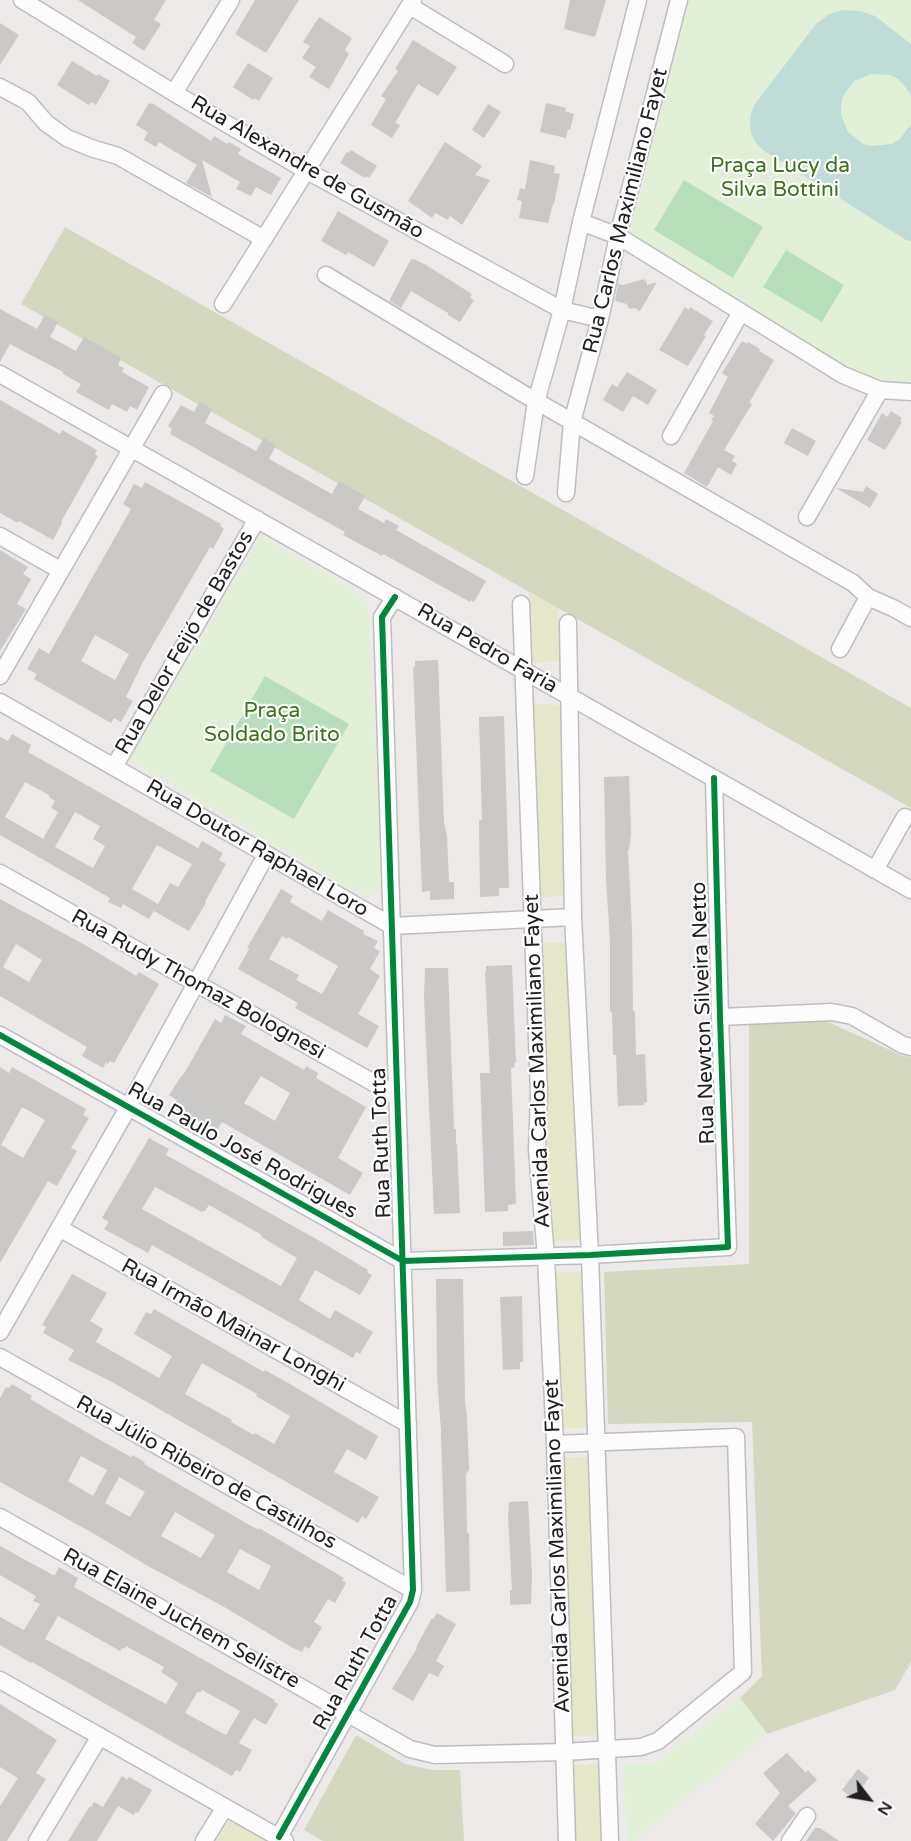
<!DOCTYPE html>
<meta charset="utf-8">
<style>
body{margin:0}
#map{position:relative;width:911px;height:1841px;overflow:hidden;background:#ede9e8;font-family:"Varela Round",sans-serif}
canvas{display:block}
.north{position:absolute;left:839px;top:1769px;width:60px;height:60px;-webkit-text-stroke:4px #fff;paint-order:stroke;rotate:121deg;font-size:16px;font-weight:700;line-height:24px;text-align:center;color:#1f1f1f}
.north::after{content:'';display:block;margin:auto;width:21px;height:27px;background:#1f1f1f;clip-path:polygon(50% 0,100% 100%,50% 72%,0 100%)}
</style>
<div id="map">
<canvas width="911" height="1841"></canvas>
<div class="north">N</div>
</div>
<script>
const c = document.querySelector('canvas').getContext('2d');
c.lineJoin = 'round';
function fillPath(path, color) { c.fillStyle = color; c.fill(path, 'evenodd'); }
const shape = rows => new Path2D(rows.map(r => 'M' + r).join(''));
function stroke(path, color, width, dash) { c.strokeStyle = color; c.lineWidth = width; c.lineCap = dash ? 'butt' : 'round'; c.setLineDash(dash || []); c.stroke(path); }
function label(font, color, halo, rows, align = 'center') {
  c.font = font + ' "Varela Round",sans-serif'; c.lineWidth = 4.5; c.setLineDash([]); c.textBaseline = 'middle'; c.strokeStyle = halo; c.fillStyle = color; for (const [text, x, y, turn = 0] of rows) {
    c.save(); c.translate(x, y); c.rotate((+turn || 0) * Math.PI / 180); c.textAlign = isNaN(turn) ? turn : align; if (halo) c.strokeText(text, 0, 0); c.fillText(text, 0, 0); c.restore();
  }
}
fillPath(shape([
 [529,592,558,608,560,661,532,663],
 [534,704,561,705,566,896,541,897],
 [568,942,579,1134,580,1240,551,1241,544,1152,542,943],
 [555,1272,584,1272,589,1427,561,1429],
 [589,1457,599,1735,570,1737,562,1458],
 [600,1764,603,1841,574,1841,572,1765],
 [230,1819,270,1841,216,1841]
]), '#e6e6ca');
fillPath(shape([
 [65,227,911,708,911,808,21,304],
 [826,1021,903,1056,911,1057,911,1662,895,1690,767,1734,740,1698,762,1676,752,1422,608,1424,604,1272,749,1264,749,1024],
 [356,1735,405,1764,432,1770,460,1770,464,1841,323,1841,304,1830]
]), '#d4d8c0');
fillPath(shape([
 [689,0,911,0,911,385,844,372,629,239],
 [261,536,367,598,384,888,365,897,130,760],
 [740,1698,767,1734,632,1841,627,1841,623,1764,647,1765,657,1762]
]), '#e1efd6');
fillPath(shape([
 [684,180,763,227,733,278,654,230],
 [786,250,844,285,822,322,763,287],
 [265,676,349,724,294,819,210,771]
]), '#b8dfbc');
fillPath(shape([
 [844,10,860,11,875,16,911,44,911,96,905,86,898,79,890,75,871,74,854,81,843,96,841,106,841,115,848,132,863,144,872,146,892,144,900,139,911,124,911,241,906,240,763,150,756,143,751,133,750,123,751,113,755,104,816,24,829,14]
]), '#bfddd6');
fillPath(shape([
 [78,0,166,0,154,20,161,24,144,51,132,43,136,37],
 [255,0,299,0,266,53,235,34],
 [570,0,606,0,595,37,564,29],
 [319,17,352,38,345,50,349,54,329,89,309,77,316,67,302,58,310,46,303,42],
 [0,23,19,35,0,65],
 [413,40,457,67,438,96,418,84,395,123,400,125,392,138,371,125,386,99,381,96,398,71,395,69],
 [72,61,97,76,98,74,110,81,96,105,91,102,89,105,57,85],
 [248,63,273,78,259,101,254,98,253,100,233,87],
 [149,103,152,104,152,103,211,141,214,136,227,144,229,142,241,149,238,154,281,178,271,195,256,187,251,196,236,189,240,182,202,160,212,197,186,183,197,165,159,142,156,147,144,140,148,132,136,125],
 [546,103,566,108,565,111,574,114,570,130,568,129,566,138,540,132],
 [488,104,501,112,484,138,472,130],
 [445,142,482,166,475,175,490,180,462,225,450,216,448,220,435,213,432,218,408,201],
 [351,150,377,166,369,178,366,176,365,178,340,163,347,152,349,153],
 [530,160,555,166,554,173,560,174,554,204,553,204,548,223,519,218,522,201,517,200,520,188,525,189],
 [338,211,389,241,374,267,348,252,346,255,321,241],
 [411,259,413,260,414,259,426,265,472,294,470,298,474,300,460,322,448,315,448,313,411,291,401,308,389,301],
 [644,279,644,281,646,280,647,285,657,282,640,311,635,308,629,309,627,304,615,301,618,284,623,285],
 [685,307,689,310,690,307,713,321,704,335,706,336,688,366,659,350],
 [0,309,37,329,45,315,58,322,50,337,76,351,84,337,121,358,118,365,124,368,122,372,149,387,137,410,130,406,127,412,112,404,109,410,76,392,81,384,63,374,63,372,10,344,0,362],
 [742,341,747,344,748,342,760,349,759,351,774,360,749,403,752,404,724,450,735,456,732,461,737,464,731,475,718,467,707,487,684,473,713,421,711,420,714,416,709,413,728,377,722,373],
 [627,372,657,390,648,405,633,396,623,412,603,400,612,384,617,387],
 [0,400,60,434,62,430,97,450,95,454,98,456,61,522,62,523,53,540,19,521,18,523,0,513],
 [199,402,212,409,205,423,256,451,264,438,276,445,269,459,332,494,339,481,365,496,358,509,384,523,386,519,399,526,396,530,486,581,474,602,471,600,470,602,383,554,382,556,343,535,345,532,170,434,172,429,168,426,181,405,194,412],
 [891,411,902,418,900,421,902,422,885,450,867,440,882,413,887,417],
 [792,428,816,441,808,456,784,443],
 [145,482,221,524,220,526,224,529,213,549,210,547,143,662,126,697,133,701,121,722,114,718,111,723,34,679,37,674,27,669,39,648,49,654,131,509,123,504,134,484,142,488],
 [95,635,129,654,115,680,81,661],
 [866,486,878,494,870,508,836,488,863,492],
 [0,550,28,567,23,574,31,579,17,604,26,609,0,651],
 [438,660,444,822,447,836,449,882,454,882,454,899,430,900,430,891,422,892,413,667,415,667,415,661],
 [504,716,509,888,499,888,499,896,480,897,479,820,482,820,479,717],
 [12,734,31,745,28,752,198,848,202,841,223,853,219,860,226,864,205,902,206,903,189,931,154,911,170,883,178,887,192,864,157,845,132,889,158,904,149,919,123,904,121,908,108,902,110,898,0,835,0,737,8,741],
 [25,782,49,795,49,797,55,801,51,808,58,812,43,839,5,817],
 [75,812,100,826,93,839,105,846,93,868,55,847],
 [629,776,631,834,629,849,628,850,632,930,633,1011,635,1011,636,1055,645,1054,647,1102,644,1103,644,1105,618,1106,616,1055,613,1055,612,1011,610,1012,610,941,606,880,604,777],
 [281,889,293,896,290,902,322,921,328,910,364,931,363,934,378,941,374,948,380,951,370,969,380,976,358,1014,379,1026,367,1048,295,1008,298,1003,238,969,249,949,247,948],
 [282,936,287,939,288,937,338,966,322,994,296,980,299,975,269,959],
 [0,899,85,945,135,975,136,976,139,972,159,984,114,1063,110,1061,108,1064,106,1062,103,1068,82,1056,87,1047,0,996],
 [16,944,42,960,29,982,3,967],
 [512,965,516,1063,514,1063,515,1067,511,1068,516,1204,508,1205,508,1211,485,1212,480,1073,490,1073,485,972,486,972,486,966],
 [425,968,448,968,454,1129,456,1129,456,1144,457,1144,460,1213,434,1214,424,997],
 [225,1015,246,1026,241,1034,304,1070,306,1066,318,1073,316,1078,366,1107,338,1158,363,1173,350,1195,222,1122,216,1132,173,1108,177,1100,169,1095,180,1078,185,1072,215,1019,221,1023],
 [261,1076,290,1093,275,1121,244,1103],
 [0,1067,9,1073,12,1067,79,1105,86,1109,83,1115,89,1118,71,1148,77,1151,57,1186,48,1181,0,1263],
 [22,1107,45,1120,23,1158,1,1145],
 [149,1138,169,1149,166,1155,318,1240,368,1270,367,1272,372,1275,360,1295,315,1270,299,1300,330,1319,335,1310,373,1332,360,1354,356,1352,353,1358,152,1245,148,1253,104,1229,109,1222,102,1218],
 [155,1187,202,1212,203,1211,205,1211,209,1205,260,1234,263,1238,297,1258,281,1286,142,1209],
 [533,1231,534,1245,503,1246,503,1232],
 [72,1274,107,1293,90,1321,103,1329,96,1342,159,1378,172,1356,134,1334,146,1312,151,1314,154,1309,264,1372,265,1370,290,1384,378,1436,366,1460,347,1449,334,1472,379,1497,366,1519,362,1516,358,1523,112,1382,68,1360,74,1350,43,1333,46,1327,42,1325],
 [202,1363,257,1394,256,1396,290,1416,274,1444,255,1433,254,1435,231,1422,232,1420,185,1394],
 [436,1279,463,1279,465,1401,467,1416,469,1470,466,1474,467,1533,469,1533,470,1591,446,1592,441,1431,437,1377],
 [522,1296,523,1362,520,1362,520,1369,503,1370,500,1297],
 [12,1384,32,1396,30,1399,93,1436,131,1457,132,1455,145,1462,144,1464,246,1523,259,1530,259,1528,344,1578,342,1580,346,1583,335,1603,328,1599,314,1622,322,1627,309,1649,305,1646,302,1652,293,1648,226,1608,148,1566,91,1532,0,1482,0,1398,6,1387,9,1388],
 [81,1456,107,1470,93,1496,68,1481],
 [119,1477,145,1492,130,1517,105,1503],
 [175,1512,215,1535,201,1558,161,1536],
 [240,1549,271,1566,259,1590,227,1572],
 [528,1501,532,1575,531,1604,510,1605,510,1590,512,1590,508,1518,509,1502],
 [0,1546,53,1575,55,1575,59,1567,78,1578,74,1587,275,1700,274,1702,278,1704,266,1725,254,1718,239,1743,252,1750,240,1772,236,1770,232,1776,32,1662,31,1663,0,1645,0,1617,24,1630,40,1604,33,1601,36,1596,0,1575],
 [58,1616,120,1651,122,1648,124,1649,126,1646,164,1667,161,1672,178,1683,166,1704,45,1639],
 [202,1690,240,1711,226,1735,185,1713,198,1691,200,1693],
 [437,1613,456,1624,436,1661,444,1666,438,1677,429,1673,413,1701,392,1689,417,1648,416,1647,432,1618,433,1619],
 [0,1704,57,1740,36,1773,46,1779,7,1841,0,1841,0,1806,18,1778,0,1767],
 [787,1753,806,1773,808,1770,817,1780,788,1806,796,1813,773,1841,755,1824,780,1793,763,1773],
 [858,1769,869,1778,853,1799,842,1790],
 [122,1776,127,1780,129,1777,152,1790,138,1813,135,1812,134,1815,118,1806,97,1841,68,1841,90,1806,91,1807,94,1802,103,1807],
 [815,1828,820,1828,839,1841,806,1841]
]), '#cbc8c8');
const minor = shape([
 [22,0,174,93,307,171,562,310,600,319],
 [410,6,505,64],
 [0,87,28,102,46,123,67,138,91,148,118,156,264,239],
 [174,93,231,0],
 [581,222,618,236,843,375,880,390,911,392],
 [326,275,522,393,853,583,868,597,893,608,911,618],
 [223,304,413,0],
 [0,374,911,890],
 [671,436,741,312],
 [525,476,536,402,562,310,581,222,638,0],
 [566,493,572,422,600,319,618,236,679,0],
 [807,517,880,390],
 [0,536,60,570],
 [521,604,539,1095,537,1150,546,1257,555,1444,567,1841],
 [568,623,573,917,590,1255,610,1841],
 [840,649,868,597],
 [0,676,163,394],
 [0,702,392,926,573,917],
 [114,767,257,519],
 [875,870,905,817],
 [0,873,397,1096],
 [720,1017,832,1012,852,1016,903,1045,911,1047],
 [0,1035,403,1261,590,1255,728,1247,720,1017,714,778],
 [59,1228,408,1424],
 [0,1332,129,1106,266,855],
 [0,1357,413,1590],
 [0,1517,410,1749,435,1755,565,1752,641,1747,658,1741,743,1672,736,1437,555,1444],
 [0,1680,285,1841],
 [279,1837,410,1602,413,1590,382,617,395,597],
 [37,1841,100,1736],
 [204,1841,225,1807],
 [790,1841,807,1816]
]);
stroke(minor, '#bfbdbd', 19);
stroke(minor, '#fcfcfc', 16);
stroke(shape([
 [0,1035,403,1261,590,1255,728,1247,720,1017,714,778],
 [279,1837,410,1602,413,1590,382,617,395,597]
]), '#00873e', 6);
label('21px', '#397417', '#fff', [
 ["Praça Lucy da",780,166],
 ["Silva Bottini",780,190],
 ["Praça",272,711],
 ["Soldado Brito",272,735]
]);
label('21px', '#1f1f1f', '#fff', [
 ["Rua Alexandre de Gusmão",307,168,30],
 ["Rua Carlos Maximiliano Fayet",626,211,-76],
 ["Rua Delor Feijó de Bastos",185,643,-60],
 ["Rua Pedro Faria",487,649,30],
 ["Rua Doutor Raphael Loro",257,849,30],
 ["Rua Rudy Thomaz Bolognesi",198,985,29],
 ["Rua Newton Silveira Netto",704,1013,-92],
 ["Avenida Carlos Maximiliano Fayet",538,1061,-92],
 ["Rua Ruth Totta",382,1143,-92],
 ["Rua Paulo José Rodrigues",242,1151,29],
 ["Rua Irmão Mainar Longhi",233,1326,29],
 ["Rua Júlio Ribeiro de Castilhos",206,1473,29],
 ["Avenida Carlos Maximiliano Fayet",558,1546,-92],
 ["Rua Elaine Juchem Selistre",181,1619,29],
 ["Rua Ruth Totta",356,1663,-61]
]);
</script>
